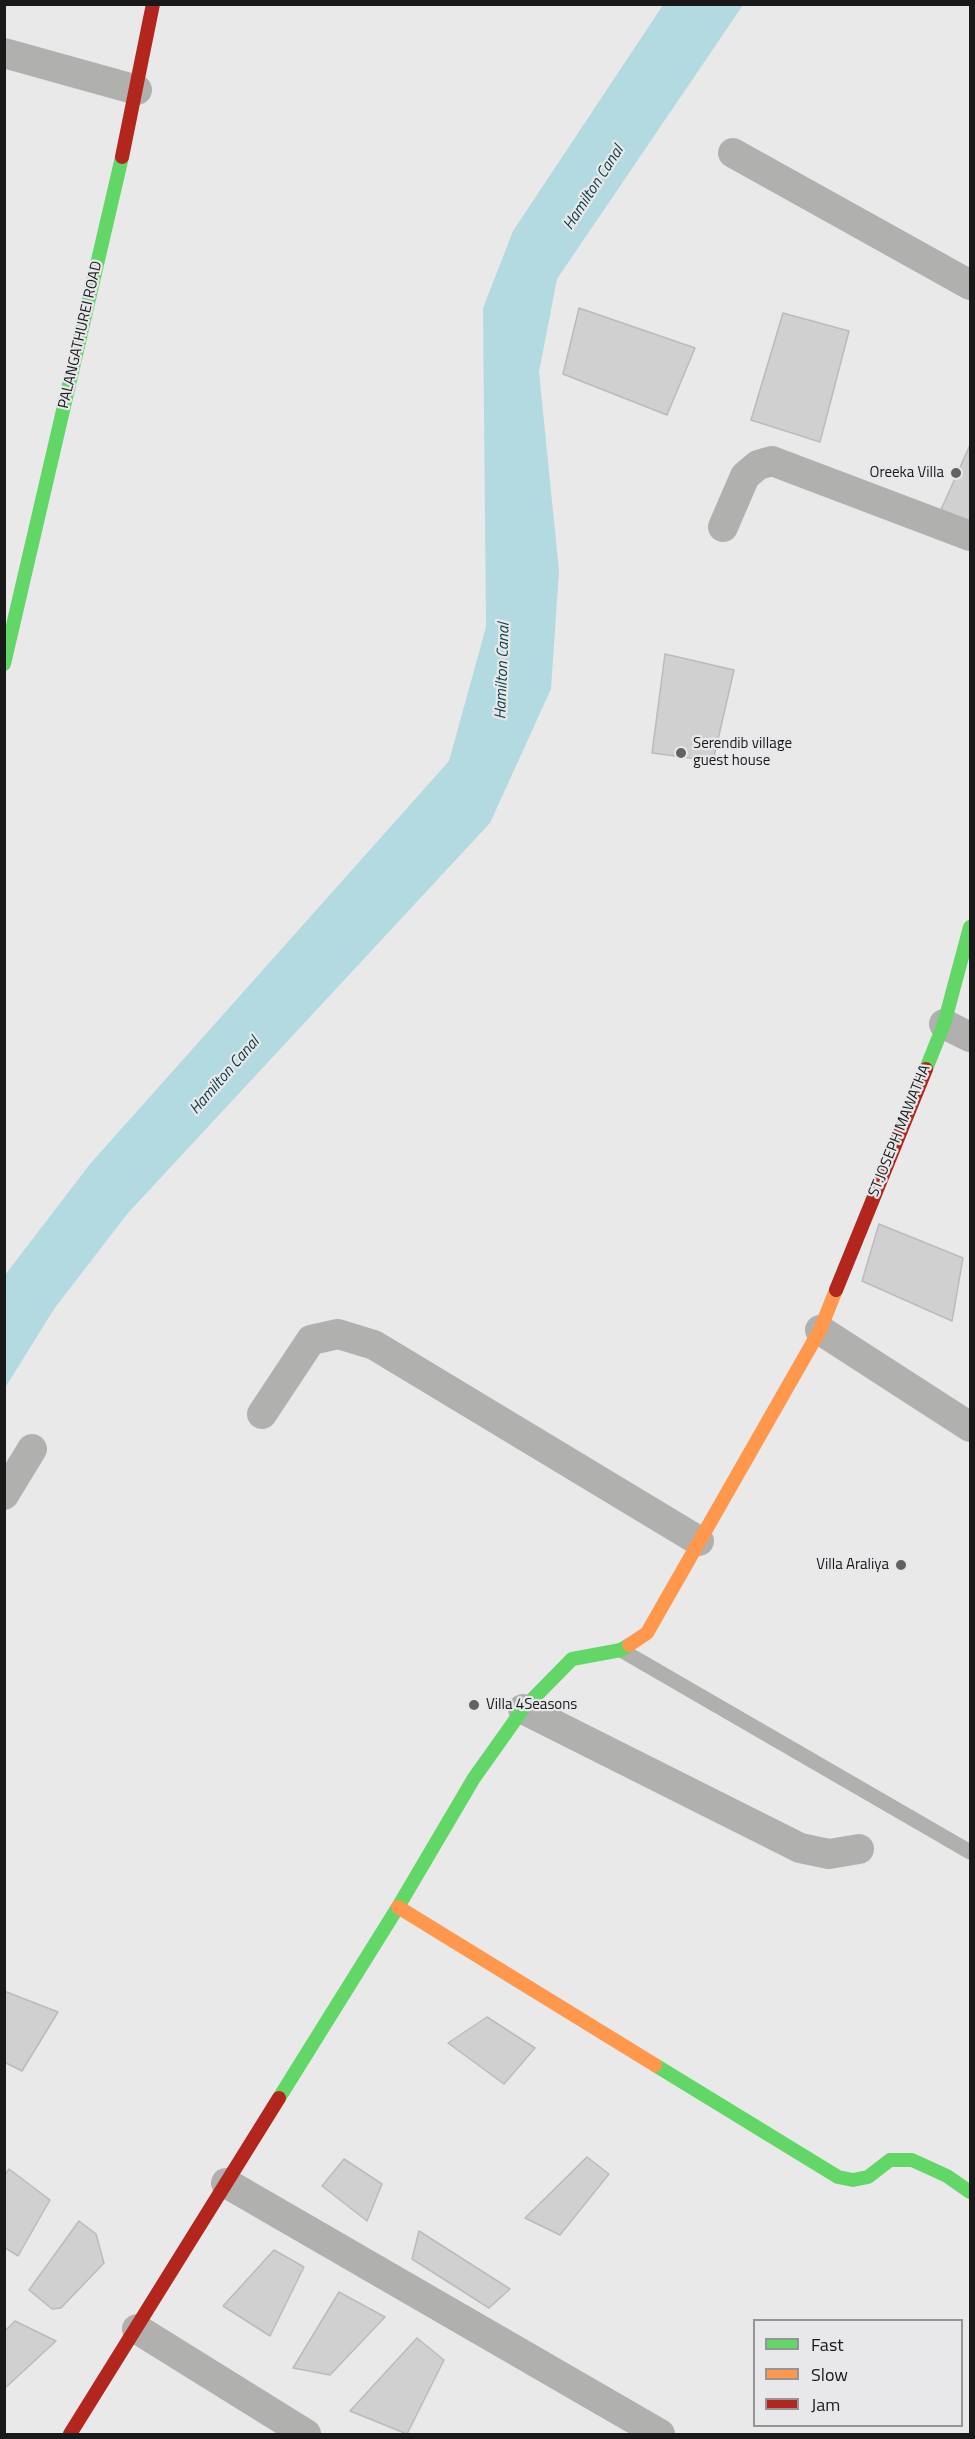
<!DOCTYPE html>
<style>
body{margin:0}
#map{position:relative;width:975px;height:2439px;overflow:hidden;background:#e9e9ea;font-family:"Titillium Web",sans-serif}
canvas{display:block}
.frame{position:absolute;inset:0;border:6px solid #19191a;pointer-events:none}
.legend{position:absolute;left:753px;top:2319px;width:210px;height:108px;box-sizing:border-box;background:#e8e8eb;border:2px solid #959597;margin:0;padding:8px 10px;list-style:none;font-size:18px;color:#19191a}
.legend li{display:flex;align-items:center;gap:12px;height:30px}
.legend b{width:30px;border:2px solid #959597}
</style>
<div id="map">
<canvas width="975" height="2439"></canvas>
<div class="frame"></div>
<ul class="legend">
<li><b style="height:8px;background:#63d668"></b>Fast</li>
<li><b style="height:8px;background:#ff974d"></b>Slow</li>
<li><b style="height:8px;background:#b3261e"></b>Jam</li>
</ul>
</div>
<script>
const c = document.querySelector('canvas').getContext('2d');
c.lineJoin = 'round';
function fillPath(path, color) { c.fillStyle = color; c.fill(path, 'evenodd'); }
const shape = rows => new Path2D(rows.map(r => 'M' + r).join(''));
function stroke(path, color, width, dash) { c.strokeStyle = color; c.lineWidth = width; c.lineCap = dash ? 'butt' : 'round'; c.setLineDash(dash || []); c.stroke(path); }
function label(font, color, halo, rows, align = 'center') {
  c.font = font + ' "Titillium Web",sans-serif'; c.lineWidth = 4.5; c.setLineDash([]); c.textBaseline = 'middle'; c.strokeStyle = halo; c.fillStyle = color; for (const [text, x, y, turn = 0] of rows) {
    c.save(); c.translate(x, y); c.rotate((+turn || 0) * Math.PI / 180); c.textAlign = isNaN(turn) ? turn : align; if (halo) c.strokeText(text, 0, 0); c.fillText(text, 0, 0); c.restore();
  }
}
fillPath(shape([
 [663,5,743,5,557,279,539,372,559,571,551,689,490,823,128,1213,54,1309,5,1388,5,1275,90,1164,449,761,486,627,483,308,513,231]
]), '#b3dae1');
const building = shape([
 [579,308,695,348,667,415,563,374,579,308],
 [783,313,849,331,820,442,751,420,783,313],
 [970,445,970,528,939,514,970,445],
 [665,654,734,670,713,761,652,753,665,654],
 [879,1224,963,1258,952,1321,862,1281,879,1224],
 [4,1991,58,2012,22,2071,4,2062,4,1991],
 [487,2017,535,2048,504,2084,448,2043,487,2017],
 [587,2157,609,2174,560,2235,525,2218,587,2157],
 [344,2159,382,2184,367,2221,322,2186,344,2159],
 [9,2169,50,2200,18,2256,4,2247,4,2176,9,2169],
 [79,2221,96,2234,104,2263,61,2308,52,2309,29,2290,79,2221],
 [419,2231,510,2289,489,2308,412,2259,419,2231],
 [274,2250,304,2267,270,2336,223,2306,274,2250],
 [339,2292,385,2317,330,2375,293,2368,339,2292],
 [15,2321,56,2341,4,2389,4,2332,15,2321],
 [417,2338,444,2360,407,2434,350,2411,417,2338]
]);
fillPath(building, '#d0d0d0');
stroke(building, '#bbb', 1.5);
stroke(shape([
 [621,1650,970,1852]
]), '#b0b0af', 15);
stroke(shape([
 [4,53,137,90],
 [733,153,970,285],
 [723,527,745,476,758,465,772,461,970,536],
 [944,1024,970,1037],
 [820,1330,970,1427],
 [262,1414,311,1340,338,1334,374,1345,699,1541],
 [4,1495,32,1449],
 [523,1709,800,1848,829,1854,859,1849],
 [226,2183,660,2434],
 [137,2329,306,2434]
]), '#b0b0af', 30);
stroke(shape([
 [4,664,122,157],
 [926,1069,944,1024,970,927],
 [655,2065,838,2177,853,2180,868,2177,890,2160,912,2160,947,2176,970,2192],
 [279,2098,398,1907,474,1778,523,1709,572,1659,621,1650,629,1645]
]), '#63d668', 14);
stroke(shape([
 [629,1645,647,1633,820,1330,836,1290],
 [398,1907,655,2065]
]), '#ff974d', 14);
stroke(shape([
 [122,157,153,4],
 [836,1290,926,1069],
 [70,2434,279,2098]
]), '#b3261e', 14);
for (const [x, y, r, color] of [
 [956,473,6,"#626263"],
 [681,753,6,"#626263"],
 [901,1565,6,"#626263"],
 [474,1705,6,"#626263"]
]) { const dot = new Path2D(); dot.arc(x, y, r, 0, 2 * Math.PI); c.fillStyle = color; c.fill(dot); stroke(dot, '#e8e8eb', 2); }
label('15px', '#19191a', '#e8e8eb', [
 ["PALANGATHUREI ROAD",81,335,-77],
 ["ST.JOSEPH MAWATHA",900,1131,-68]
]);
label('15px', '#19191a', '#e8e8eb', [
 ["Oreeka Villa",944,473],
 ["Serendib village",693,744,"left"],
 ["guest house",693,761,"left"],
 ["Villa Araliya",889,1565],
 ["Villa 4Seasons",486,1705,"left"]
], 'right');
label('italic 16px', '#073c43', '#e8e8eb', [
 ["Hamilton Canal",594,188,-57],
 ["Hamilton Canal",503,671,-88],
 ["Hamilton Canal",225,1076,-49]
]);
</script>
